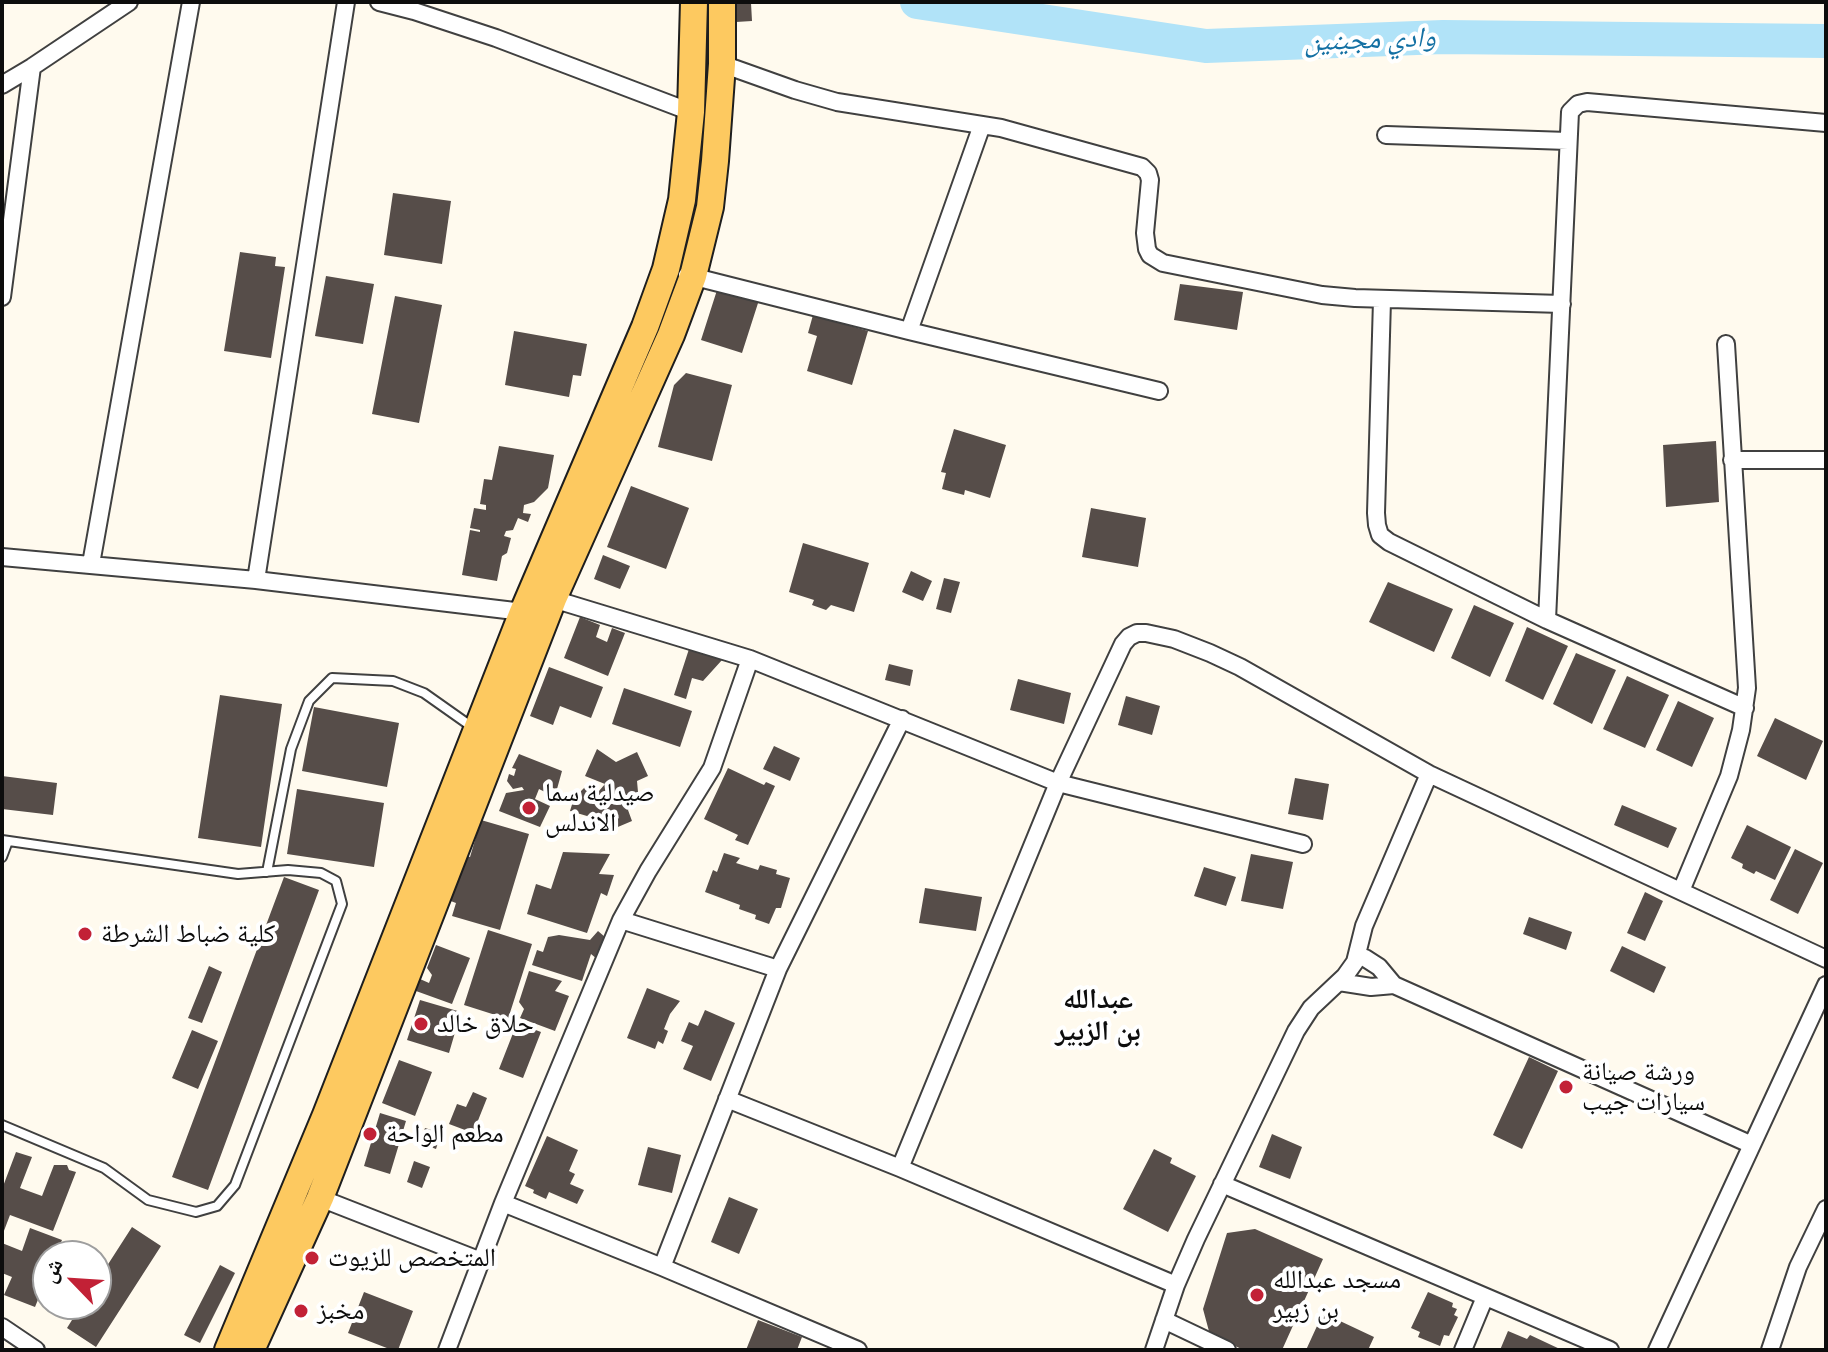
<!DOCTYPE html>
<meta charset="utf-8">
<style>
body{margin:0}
#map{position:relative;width:1828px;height:1352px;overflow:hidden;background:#fffaee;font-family:"Roboto Serif","Noto Naskh Arabic",serif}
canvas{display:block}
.frame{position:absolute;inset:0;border:4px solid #0d0d0d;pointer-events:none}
.north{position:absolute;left:32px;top:1240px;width:80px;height:80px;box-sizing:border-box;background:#fff;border:2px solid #9e9e9e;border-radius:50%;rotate:295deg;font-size:22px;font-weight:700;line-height:32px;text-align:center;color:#0d0d0d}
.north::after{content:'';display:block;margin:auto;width:28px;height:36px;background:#c22136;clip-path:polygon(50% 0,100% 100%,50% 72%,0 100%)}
</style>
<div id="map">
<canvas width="1828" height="1352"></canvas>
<div class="frame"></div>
<div class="north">ش</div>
</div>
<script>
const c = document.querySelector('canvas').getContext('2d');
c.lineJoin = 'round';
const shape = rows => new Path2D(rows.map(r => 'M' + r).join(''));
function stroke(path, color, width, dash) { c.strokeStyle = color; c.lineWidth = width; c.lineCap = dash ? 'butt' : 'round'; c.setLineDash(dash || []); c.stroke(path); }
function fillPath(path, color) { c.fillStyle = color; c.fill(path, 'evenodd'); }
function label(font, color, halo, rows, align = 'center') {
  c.font = font + ' "Roboto Serif","Noto Naskh Arabic",serif'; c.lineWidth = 8; c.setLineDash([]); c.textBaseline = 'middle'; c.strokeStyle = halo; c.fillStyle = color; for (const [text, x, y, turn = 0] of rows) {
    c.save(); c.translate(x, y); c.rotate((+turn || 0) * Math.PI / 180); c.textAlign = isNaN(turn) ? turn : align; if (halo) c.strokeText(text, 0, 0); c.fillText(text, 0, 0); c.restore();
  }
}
stroke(shape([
 [917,2,1206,46,1443,37,1826,41]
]), '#b1e3f8', 34);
fillPath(shape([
 [751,3,752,21,736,22,735,4],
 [393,193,451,201,442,264,384,255],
 [240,252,276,257,275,266,285,267,271,358,224,351],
 [326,276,374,284,363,344,315,336],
 [1180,284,1243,292,1237,330,1174,320],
 [718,287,759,300,742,353,701,340],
 [395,296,442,305,419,423,372,414],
 [813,315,868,331,852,385,807,371,817,336,808,333],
 [514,331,587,344,581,376,573,375,569,397,505,385],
 [686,373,732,385,712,461,658,447,674,385],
 [954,429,1006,445,990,498,965,490,964,495,942,489,946,473,941,472],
 [1716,441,1719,502,1666,507,1663,445],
 [499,446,554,455,548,488,534,502,524,505,523,513,531,514,528,522,518,518,513,530,506,531,504,536,511,538,507,553,502,556,497,581,462,575,470,530,480,532,480,530,470,528,474,508,486,510,486,505,480,504,484,479,492,480],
 [631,486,689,508,666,569,607,547],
 [1091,508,1146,518,1138,567,1082,557],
 [803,543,869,563,854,612,831,605,826,610,812,605,814,600,789,592],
 [603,555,630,566,620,589,594,579],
 [911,571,932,581,923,601,902,592],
 [944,578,960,582,951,613,936,609],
 [1388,582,1453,609,1434,652,1369,622],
 [1474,605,1514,623,1490,677,1451,658],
 [580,617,600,625,596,637,607,642,612,628,625,633,608,676,564,658],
 [1527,627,1568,646,1543,700,1505,681],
 [689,649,722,660,703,681,692,678,686,699,674,695],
 [1576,653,1616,670,1592,724,1553,704],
 [889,664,913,670,910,686,885,680],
 [549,667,603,687,591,718,560,706,553,725,530,716],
 [1627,676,1669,695,1645,748,1603,729],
 [1018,679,1071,693,1064,724,1010,710],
 [624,688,692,711,680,747,612,724],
 [220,695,282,704,261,847,198,838],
 [1126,696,1160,706,1152,735,1118,725],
 [1678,701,1714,718,1692,767,1656,750],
 [314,707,399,723,387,787,302,771],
 [1775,718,1823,741,1806,780,1757,756],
 [774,746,800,758,790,781,763,769],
 [597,749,616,762,637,752,648,776,637,781,638,792,628,810,632,821,606,832,587,816,570,811,574,798,586,786,599,791,605,784,585,776],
 [519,754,562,771,557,789,548,787,545,792,539,789,535,799,550,806,540,827,499,811,506,793,524,790,522,787,513,789,507,781,509,774,514,776,516,769,512,768],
 [728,768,764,785,766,782,775,786,748,845,735,840,738,835,704,819],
 [2,776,57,783,53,815,2,809],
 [1295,778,1329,784,1323,820,1288,814],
 [297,789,384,803,374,867,287,854],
 [1622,805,1677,828,1668,848,1614,825],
 [481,820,529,834,500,930,452,916,456,903,448,900,462,855,470,857],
 [1747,825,1791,847,1775,880,1756,871,1754,874,1742,868,1743,864,1731,858],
 [1795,849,1823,863,1798,914,1770,900],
 [563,852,610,854,599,874,614,875,607,896,601,893,587,933,527,914,536,884,551,889],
 [724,853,740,858,736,863,758,870,760,865,777,870,776,874,790,878,781,908,776,908,769,924,755,919,756,915,739,909,740,905,705,892,713,870,717,872],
 [1251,854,1293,862,1283,909,1241,901],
 [1204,867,1236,877,1226,906,1194,896],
 [284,877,319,890,208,1190,172,1177],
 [925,888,982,897,976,931,919,923],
 [1645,892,1663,901,1645,941,1627,933],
 [1529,917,1572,932,1566,950,1523,934],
 [488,930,532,944,508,1019,464,1005],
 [598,931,605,937,597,959,591,954,582,981,532,965,537,950,543,952,548,937,559,935,590,940],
 [436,945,470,958,452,1004,416,991,420,979,429,983,432,975,427,968],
 [1622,946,1666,967,1654,993,1610,971],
 [209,966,222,972,202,1023,188,1018],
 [529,971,562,981,555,991,569,996,555,1031,520,1018,524,1009,519,1002],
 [647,988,680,1001,670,1014,664,1029,668,1031,663,1044,658,1041,655,1049,627,1038],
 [420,1000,461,1012,449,1053,407,1040],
 [705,1010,735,1023,711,1081,683,1069,693,1046,681,1041,689,1022,698,1026],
 [517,1023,541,1032,523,1078,499,1069],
 [192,1030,218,1041,198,1089,172,1078],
 [1529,1057,1558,1071,1522,1149,1493,1135],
 [399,1060,432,1072,415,1116,382,1103],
 [473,1092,487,1098,473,1133,449,1124,457,1104,466,1107],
 [380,1113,406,1121,390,1174,364,1166],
 [425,1128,441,1133,436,1149,420,1143],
 [1272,1134,1302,1147,1290,1179,1259,1167],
 [547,1136,578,1150,569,1171,575,1174,570,1184,584,1190,577,1204,549,1192,546,1199,533,1193,534,1190,525,1186],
 [648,1147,681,1155,672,1193,638,1185],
 [1154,1149,1172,1158,1170,1163,1196,1176,1168,1232,1123,1209],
 [16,1152,32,1157,20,1188,42,1196,54,1165,67,1165,69,1170,76,1172,53,1231,10,1215,2,1236,2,1189],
 [414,1161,430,1167,422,1188,407,1182],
 [729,1197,758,1209,739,1254,711,1242],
 [132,1227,161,1246,96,1347,67,1328,82,1304,96,1304,96,1283],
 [30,1228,62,1240,55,1256,48,1256,48,1275,35,1307,4,1295,12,1277,2,1273,2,1243,22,1251],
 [1255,1229,1323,1259,1282,1350,1244,1350,1210,1335,1203,1309,1227,1233],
 [220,1265,235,1273,200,1343,184,1335],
 [364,1292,413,1311,398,1350,392,1350,348,1333],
 [1428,1292,1453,1303,1452,1307,1457,1309,1454,1315,1458,1317,1449,1336,1444,1335,1440,1346,1418,1337,1420,1332,1411,1328],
 [1323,1313,1374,1337,1368,1350,1306,1350],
 [758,1320,802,1337,797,1350,746,1350],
 [1508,1331,1527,1339,1530,1335,1562,1350,1500,1350]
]), '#564d49');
const service = shape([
 [2,840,238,874,288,870,321,873,336,881,342,904,235,1185,217,1206,196,1212,148,1200,104,1168,2,1125],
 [2,857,8,841],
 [267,872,291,749,309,701,332,678,393,681,424,693,475,729]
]);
const minor = shape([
 [379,2,414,11,496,38,691,112],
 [722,64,795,90,837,102,1001,128,1142,167,1148,173,1150,180,1145,233,1147,249,1150,255,1163,263,1322,295,1355,298,1562,304],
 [2,85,32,67,129,2],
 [1386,135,1568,141],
 [687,275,909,331,1159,391],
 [2,297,32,67],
 [1382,300,1376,513,1377,525,1380,535,1389,542,1547,620,1745,708],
 [909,331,982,125],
 [1732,460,1826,460],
 [2,557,256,580,523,612],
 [91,564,191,2],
 [256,580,346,2],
 [553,599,750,659,1058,783,1303,844],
 [1547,620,1570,112,1578,104,1587,102,1826,123],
 [1681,891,1729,776,1741,730,1747,688,1726,344],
 [621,920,778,969],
 [1357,955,1365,958,1379,967,1394,985,1752,1145],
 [1339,982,1371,987,1394,985],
 [727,1099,900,1168,1176,1285],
 [900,1168,1058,783,1123,644,1129,637,1137,633,1146,633,1174,639,1210,653,1240,667,1429,774,1826,959],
 [1222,1184,1610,1350],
 [320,1198,481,1261],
 [503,1203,662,1267,858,1350],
 [662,1267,778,969,902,719],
 [1164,1320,1227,1350],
 [2,1327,36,1350],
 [447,1350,503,1203,621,920,648,871,712,768,750,659],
 [1154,1350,1176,1285,1196,1239,1296,1031,1311,1008,1345,976,1355,962,1364,926,1429,774],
 [1463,1350,1485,1297],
 [1657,1350,1826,985],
 [1770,1350,1798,1267,1826,1209]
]);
const primary = shape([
 [228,1350,326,1115,523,612,645,327,666,269,682,200,691,112,694,2],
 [251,1350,320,1198,553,599,671,335,693,276,710,207,715,161,722,64,722,2]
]);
stroke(service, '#404040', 12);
stroke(minor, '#404040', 20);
stroke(primary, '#1e1e1e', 30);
stroke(service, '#fff', 8);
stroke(minor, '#fff', 16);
stroke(primary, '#fdc960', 26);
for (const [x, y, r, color] of [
 [529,808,8,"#c22136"],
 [85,934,8,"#c22136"],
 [421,1024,8,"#c22136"],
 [1566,1087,8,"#c22136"],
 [370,1134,8,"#c22136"],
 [312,1258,8,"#c22136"],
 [1257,1295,8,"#c22136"],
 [301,1311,8,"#c22136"]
]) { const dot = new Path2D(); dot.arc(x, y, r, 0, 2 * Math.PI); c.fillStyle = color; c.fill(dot); stroke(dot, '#fff', 3); }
label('26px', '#0d0d0d', '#fff', [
 ["صيدلية سما",545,793],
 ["الاندلس",545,823],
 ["كلية ضباط الشرطة",101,934],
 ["حلاق خالد",437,1024],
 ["ورشة صيانة",1582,1072],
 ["سيارات جيب",1582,1102],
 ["مطعم الواحة",386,1134],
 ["المتخصص للزيوت",328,1258],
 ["مسجد عبدالله",1273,1280],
 ["بن زبير",1273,1310],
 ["مخبز",317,1311]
], 'left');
label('italic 28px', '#1370a3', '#fff', [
 ["وادي مجينين",1370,40,-2]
]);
label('bold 28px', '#0d0d0d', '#fff', [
 ["عبدالله",1098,1000],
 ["بن الزبير",1098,1032]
]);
</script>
